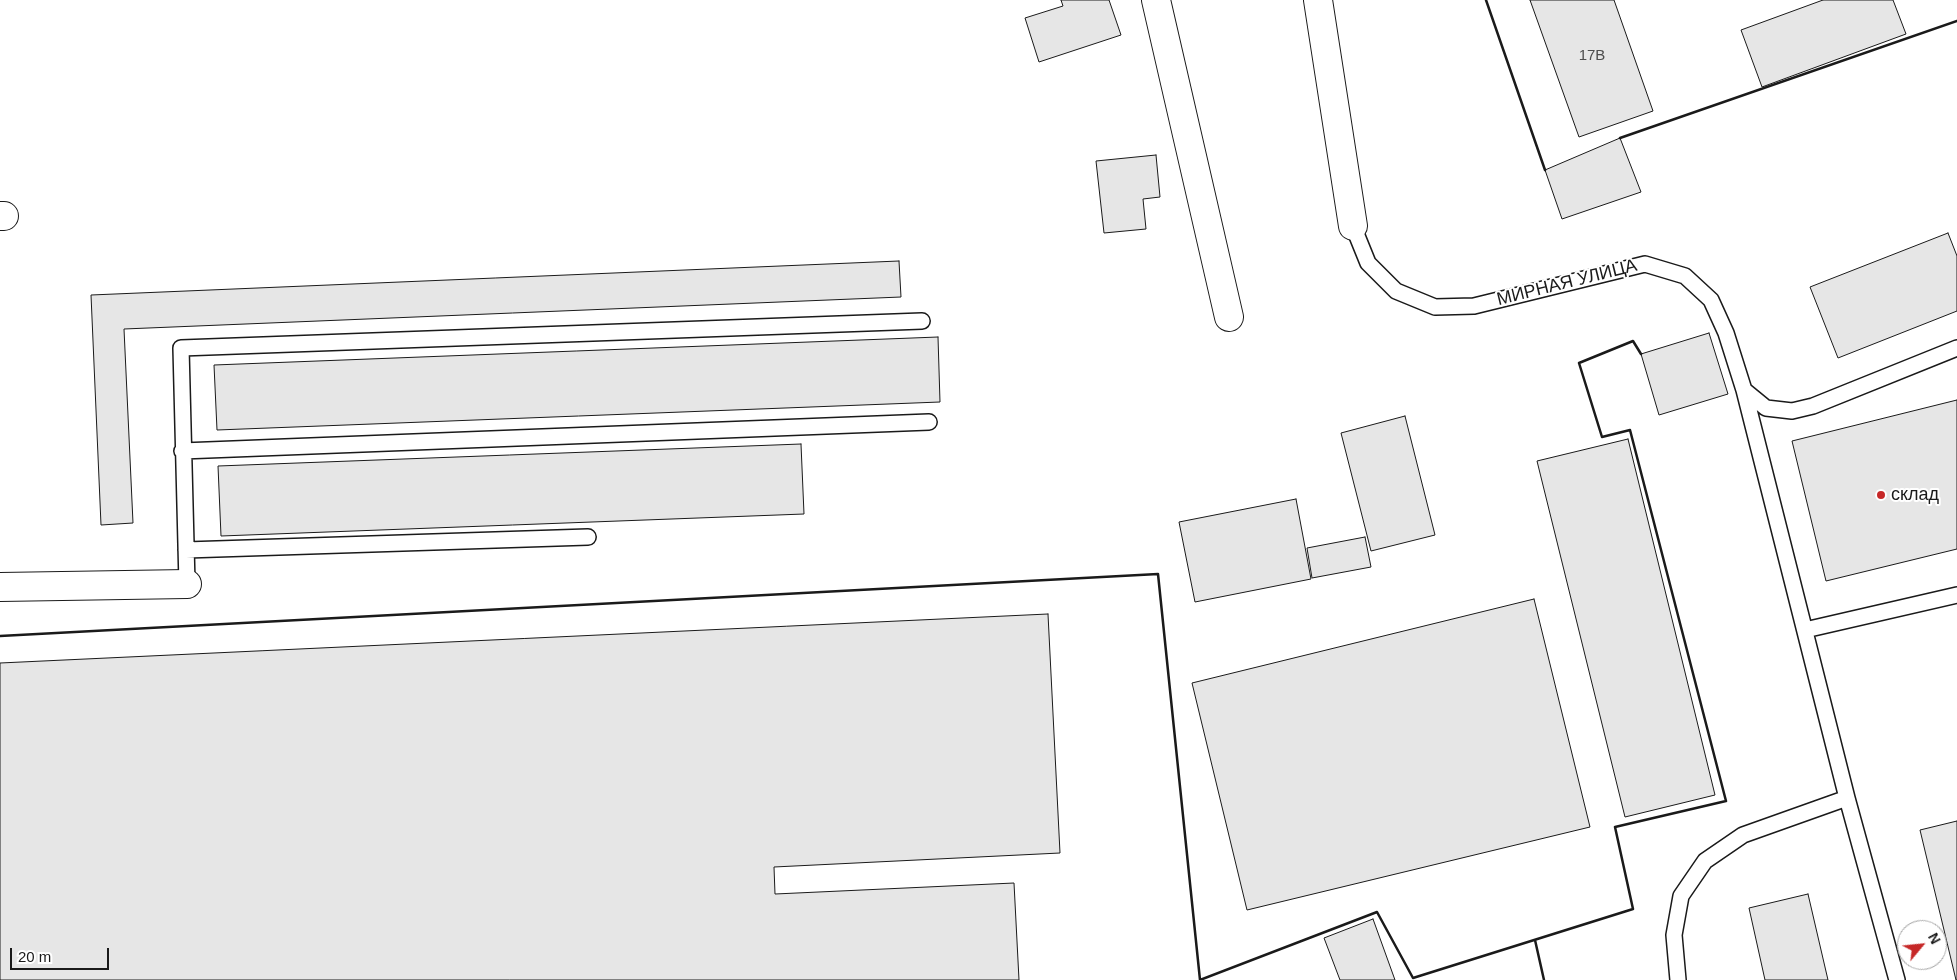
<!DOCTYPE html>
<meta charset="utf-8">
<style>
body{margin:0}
#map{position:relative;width:1957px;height:980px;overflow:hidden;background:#fff;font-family:Arial,sans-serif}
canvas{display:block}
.north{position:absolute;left:1897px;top:920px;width:50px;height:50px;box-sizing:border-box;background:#fff;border:1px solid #a3a3a3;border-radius:50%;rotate:62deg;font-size:14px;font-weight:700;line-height:20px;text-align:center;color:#1a1a1a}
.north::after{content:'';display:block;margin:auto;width:18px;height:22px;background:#c62828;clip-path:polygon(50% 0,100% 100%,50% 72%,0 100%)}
.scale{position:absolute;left:10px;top:948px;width:99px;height:22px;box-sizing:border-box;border:2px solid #1a1a1a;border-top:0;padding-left:6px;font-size:15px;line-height:18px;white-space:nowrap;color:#1a1a1a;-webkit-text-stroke:4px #fff;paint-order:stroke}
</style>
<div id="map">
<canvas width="1957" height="980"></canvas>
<div class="north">N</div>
<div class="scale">20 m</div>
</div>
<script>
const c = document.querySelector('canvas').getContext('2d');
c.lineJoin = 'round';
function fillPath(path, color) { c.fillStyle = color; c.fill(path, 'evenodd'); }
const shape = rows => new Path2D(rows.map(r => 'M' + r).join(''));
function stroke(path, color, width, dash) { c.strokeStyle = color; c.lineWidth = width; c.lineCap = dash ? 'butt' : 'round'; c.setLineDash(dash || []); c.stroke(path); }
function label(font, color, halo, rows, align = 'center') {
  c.font = font + ' Arial,sans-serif'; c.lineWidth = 4; c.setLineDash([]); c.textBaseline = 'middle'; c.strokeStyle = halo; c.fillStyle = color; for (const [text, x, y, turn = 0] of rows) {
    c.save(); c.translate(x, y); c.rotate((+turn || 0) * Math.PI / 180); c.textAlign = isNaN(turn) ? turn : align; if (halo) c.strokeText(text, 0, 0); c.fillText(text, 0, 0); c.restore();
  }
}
const building = shape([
 [1061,0,1109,0,1121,35,1039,62,1025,18,1063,6,1061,0],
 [1530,0,1614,0,1653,111,1579,137,1530,0],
 [1823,0,1893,0,1906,34,1762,87,1741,30,1823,0],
 [1620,138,1641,192,1562,219,1545,170,1620,138],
 [1156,155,1160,197,1143,199,1146,229,1104,233,1096,161,1156,155],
 [1948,233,1957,256,1957,311,1838,358,1810,287,1948,233],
 [899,261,901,297,124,329,133,523,101,525,91,295,899,261],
 [1709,333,1728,394,1659,415,1641,354,1709,333],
 [938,337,940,402,217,430,214,365,938,337],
 [1957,400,1957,549,1826,581,1792,441,1957,400],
 [1405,416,1435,535,1371,551,1341,433,1405,416],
 [1628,439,1715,795,1625,817,1537,461,1628,439],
 [801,444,804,514,221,536,218,466,801,444],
 [1296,499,1311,579,1195,602,1179,522,1296,499],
 [1365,537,1371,567,1312,578,1307,548,1365,537],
 [1534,599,1590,827,1247,910,1192,683,1534,599],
 [1048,614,1060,853,774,867,775,894,1014,883,1019,980,0,980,0,663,1048,614],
 [1957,821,1957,980,1956,980,1920,830,1957,821],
 [1808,894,1828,980,1765,980,1749,908,1808,894],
 [1373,919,1395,980,1340,980,1324,938,1373,919]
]);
fillPath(building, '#e6e6e6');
stroke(building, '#1a1a1a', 1);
const lane = shape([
 [1353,226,1368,263,1396,291,1435,307,1474,306,1645,264,1685,276,1711,300,1726,333,1744,390,1766,408,1792,411,1813,406,1957,348],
 [1744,390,1847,798,1897,980],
 [182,451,929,422],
 [186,550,588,537],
 [187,584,181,348,922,321],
 [1805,630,1957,595],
 [1678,980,1674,935,1681,896,1705,861,1743,835,1847,798]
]);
const street = shape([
 [1156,0,1229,317],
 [1318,0,1353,226],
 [0,216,4,216],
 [0,587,187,584]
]);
stroke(lane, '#1a1a1a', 18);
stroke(street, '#1a1a1a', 30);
stroke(lane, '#fff', 15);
stroke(street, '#fff', 28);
stroke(shape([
 [1486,0,1545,170],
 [1620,138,1957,21],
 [0,636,1158,574,1200,980],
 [1535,940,1544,980],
 [1200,980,1377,912,1413,978,1633,909,1615,827,1726,801,1630,430,1602,437,1579,363,1633,341,1641,354]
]), '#1a1a1a', 2.5);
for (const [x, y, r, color] of [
 [1881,495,5,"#c62828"]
]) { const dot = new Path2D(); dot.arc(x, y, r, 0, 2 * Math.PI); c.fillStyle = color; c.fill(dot); stroke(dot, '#fff', 2); }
label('15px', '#4d4d4d', null, [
 ["17В",1592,56]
]);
label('18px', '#1a1a1a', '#fff', [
 ["МИРНАЯ УЛИЦА",1567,283,-14]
]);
label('18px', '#1a1a1a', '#fff', [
 ["склад",1891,495]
], 'left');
</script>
